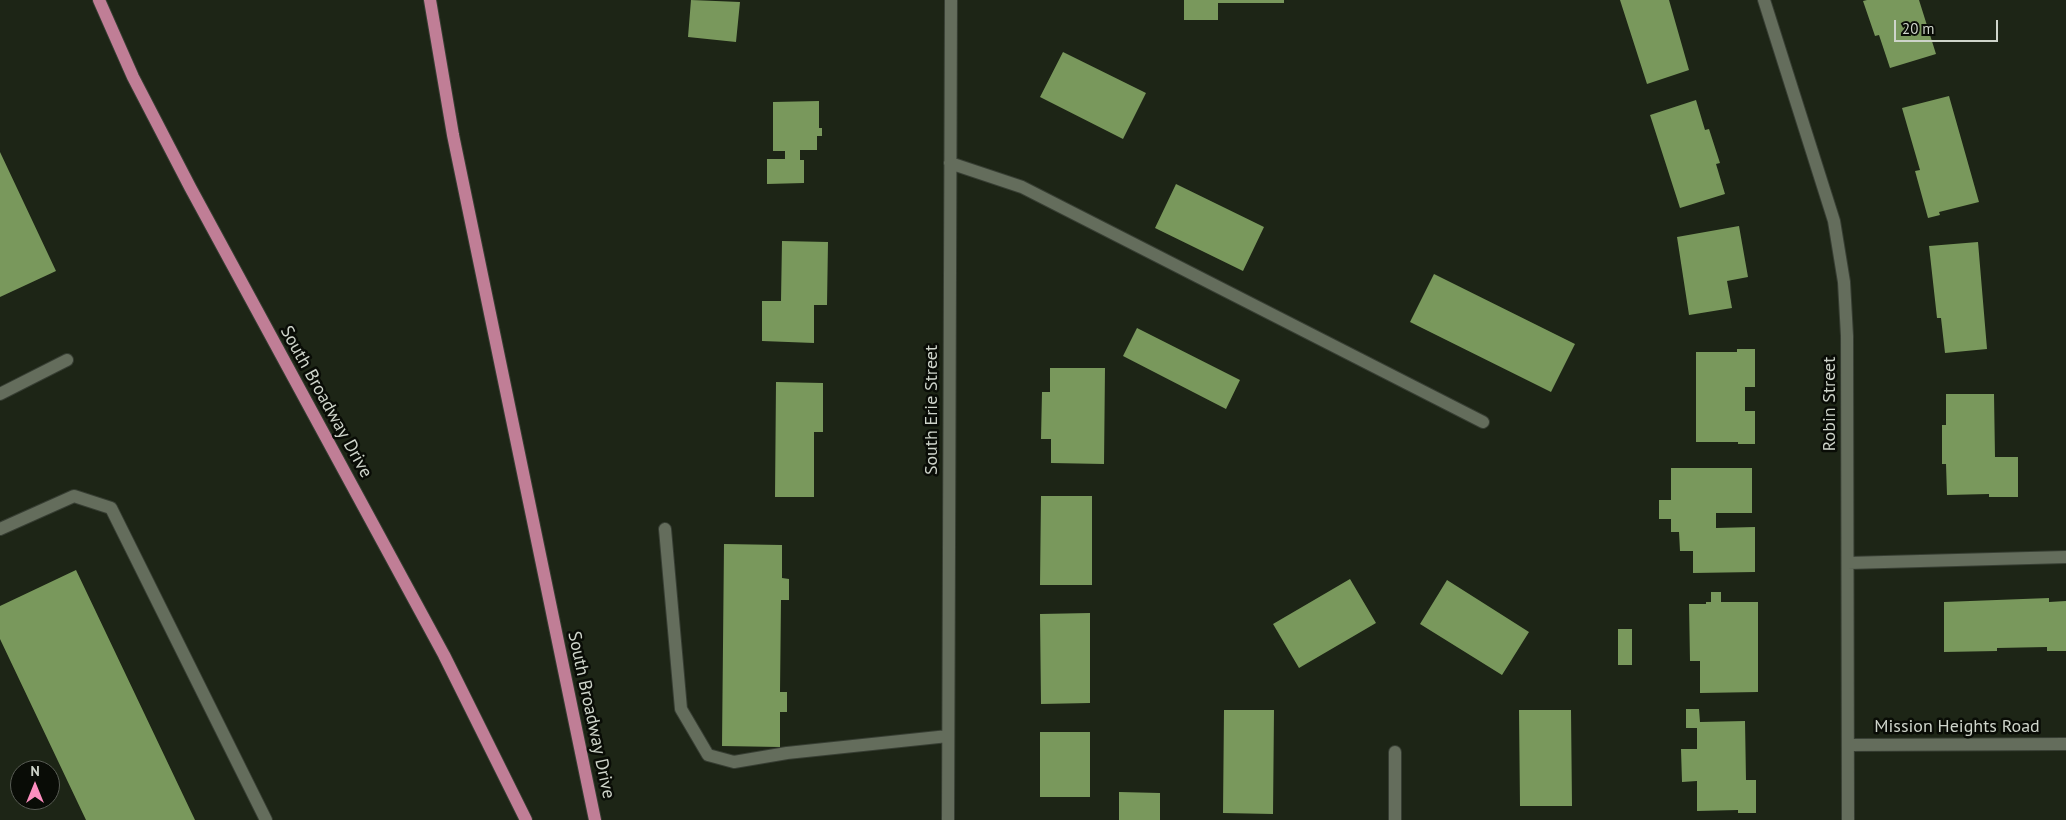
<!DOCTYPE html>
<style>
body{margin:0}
#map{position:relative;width:2066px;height:820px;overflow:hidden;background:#1d2516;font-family:"PT Sans",sans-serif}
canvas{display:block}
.north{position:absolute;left:10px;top:760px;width:50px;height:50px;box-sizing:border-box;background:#090c06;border:1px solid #585c54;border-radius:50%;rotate:0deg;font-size:14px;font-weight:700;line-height:20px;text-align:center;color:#ced4ca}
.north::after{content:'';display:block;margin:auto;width:18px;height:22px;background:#fd8ebf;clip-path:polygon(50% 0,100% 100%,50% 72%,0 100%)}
.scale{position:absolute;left:1894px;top:20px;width:104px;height:22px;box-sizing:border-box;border:2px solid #ced4ca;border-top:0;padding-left:6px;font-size:15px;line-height:18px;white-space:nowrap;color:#ced4ca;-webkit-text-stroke:4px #090c06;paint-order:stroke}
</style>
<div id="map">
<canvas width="2066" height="820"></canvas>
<div class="north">N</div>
<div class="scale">20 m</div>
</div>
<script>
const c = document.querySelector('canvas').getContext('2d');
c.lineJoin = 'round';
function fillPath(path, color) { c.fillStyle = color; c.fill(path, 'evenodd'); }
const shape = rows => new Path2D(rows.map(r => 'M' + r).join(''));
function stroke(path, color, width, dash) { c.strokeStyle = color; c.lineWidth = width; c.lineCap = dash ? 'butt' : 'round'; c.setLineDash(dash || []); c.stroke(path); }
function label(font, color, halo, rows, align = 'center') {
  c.font = font + ' "PT Sans",sans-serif'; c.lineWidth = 5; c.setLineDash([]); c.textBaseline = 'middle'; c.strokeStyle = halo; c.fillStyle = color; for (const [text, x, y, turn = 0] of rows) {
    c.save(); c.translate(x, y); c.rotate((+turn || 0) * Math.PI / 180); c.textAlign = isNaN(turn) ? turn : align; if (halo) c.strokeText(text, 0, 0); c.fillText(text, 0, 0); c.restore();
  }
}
fillPath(shape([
 [691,0,740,2,736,42,688,37],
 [1184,0,1284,0,1284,3,1218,3,1218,20,1184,20],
 [1620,0,1669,0,1689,70,1647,84],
 [1867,0,1919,0,1936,54,1890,68,1879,35,1875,36,1863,1],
 [1063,52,1146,93,1123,139,1040,97],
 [1949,96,1979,202,1939,212,1940,215,1928,218,1915,171,1920,170,1902,108],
 [1696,100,1705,130,1709,129,1720,163,1716,164,1725,194,1680,208,1650,115],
 [819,101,819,128,822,128,822,136,817,136,817,150,800,150,800,160,804,160,804,183,767,184,767,159,785,159,785,151,773,151,773,102],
 [0,152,56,271,0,297],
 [1176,184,1264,227,1243,271,1155,228],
 [1739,226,1748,277,1727,281,1732,308,1689,315,1677,237],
 [782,241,828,242,827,305,814,305,814,343,762,341,762,301,781,301],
 [1978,242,1987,349,1945,353,1941,318,1937,318,1929,246],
 [1434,274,1575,344,1551,392,1410,322],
 [1137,328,1240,380,1226,409,1123,356],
 [1737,349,1755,349,1755,387,1745,387,1745,411,1755,411,1755,444,1738,444,1738,442,1696,442,1696,352,1737,352],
 [1050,368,1105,368,1104,464,1051,463,1051,439,1041,439,1042,392,1050,392],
 [776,382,823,383,823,432,814,432,814,497,775,497],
 [1946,394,1994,394,1995,457,2018,457,2018,497,1989,497,1989,494,1947,495,1946,464,1942,464,1942,425,1946,425],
 [1671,468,1752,468,1752,513,1716,513,1716,528,1755,527,1755,572,1693,573,1693,551,1680,551,1679,532,1671,532,1671,519,1659,519,1659,500,1671,500],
 [1041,496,1092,496,1092,585,1040,585],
 [724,544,782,545,782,578,789,579,789,600,781,600,780,692,787,692,787,712,780,712,780,747,722,746],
 [76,570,195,820,86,820,0,639,0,606],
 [1350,579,1376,623,1299,668,1273,624],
 [1447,580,1529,632,1502,675,1420,624],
 [1711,592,1721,592,1721,602,1758,602,1758,692,1700,693,1700,661,1690,661,1689,604,1706,604,1706,602,1711,602],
 [2049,598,2049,602,2066,601,2066,651,2047,651,2047,647,1997,648,1997,651,1944,652,1944,602],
 [1090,613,1090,703,1041,704,1040,614],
 [1618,629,1632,629,1632,665,1618,665],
 [1686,709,1699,709,1700,722,1745,721,1746,780,1756,780,1756,813,1738,813,1738,810,1697,811,1697,781,1682,782,1681,749,1697,749,1697,728,1686,728],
 [1224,710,1274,710,1273,814,1223,813],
 [1519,710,1571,710,1572,806,1520,806],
 [1040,732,1090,732,1090,797,1040,797],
 [1119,792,1160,793,1160,820,1119,820]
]), '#79985c');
const minor = shape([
 [1764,0,1834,221,1844,282,1847,336,1848,820],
 [950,163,1022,187,1483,422],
 [0,394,67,360],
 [0,529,74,496,111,508,266,820],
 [665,529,681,709,708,755,734,762,787,753,948,736],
 [1848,563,2066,557],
 [1848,745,2066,744],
 [1395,752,1395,820],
 [948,820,951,0]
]);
const major = shape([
 [99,0,133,77,190,187,444,655,526,820],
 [430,0,453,135,595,820]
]);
stroke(minor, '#373e33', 14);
stroke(major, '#373e33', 14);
stroke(minor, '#646d5c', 12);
stroke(major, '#c07e96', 12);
label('18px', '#ced4ca', '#090c06', [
 ["South Broadway Drive",326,402,61],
 ["Robin Street",1830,404,-90],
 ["South Erie Street",932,410,-90],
 ["South Broadway Drive",591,715,78],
 ["Mission Heights Road",1957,727]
]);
</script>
